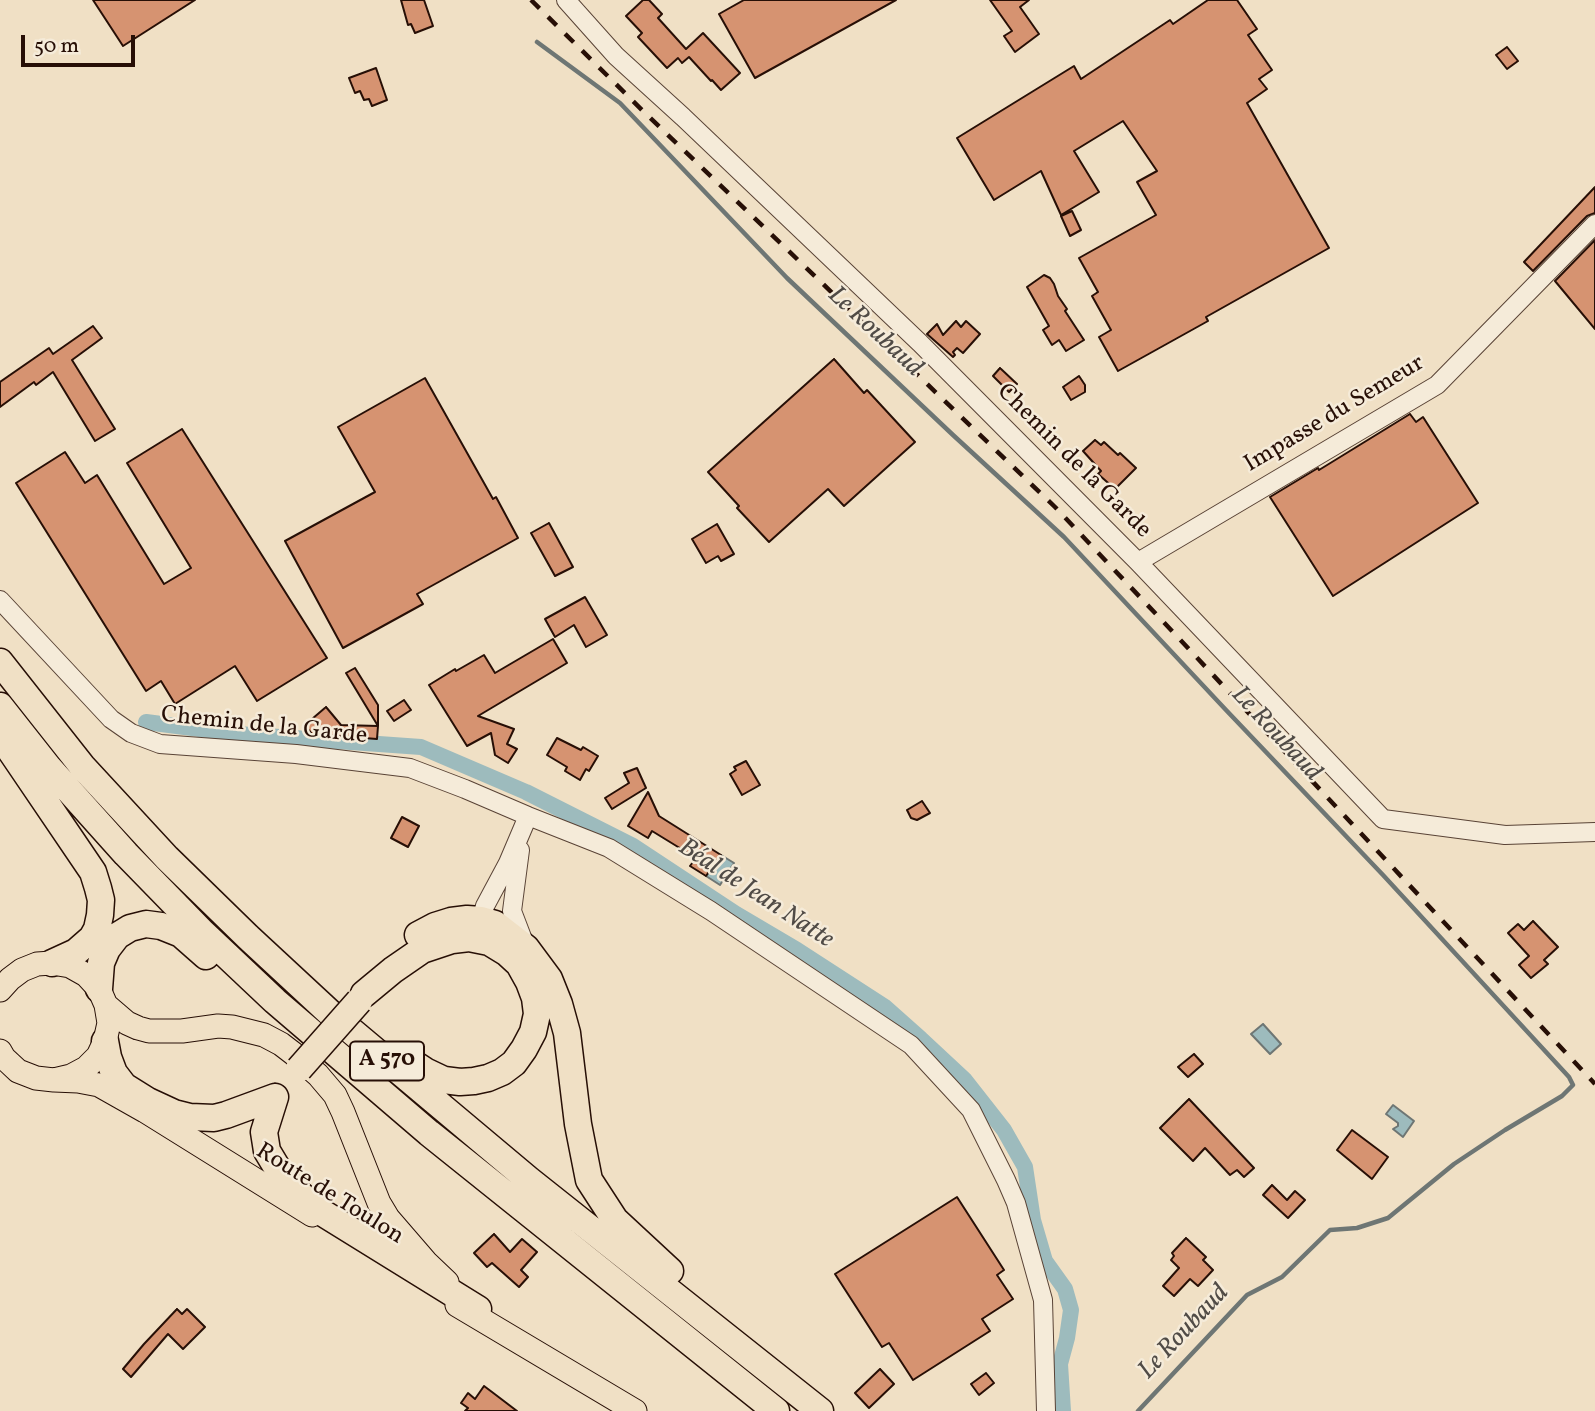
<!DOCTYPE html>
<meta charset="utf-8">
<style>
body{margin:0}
#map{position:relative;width:1595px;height:1411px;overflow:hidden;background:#f0e0c5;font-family:Vollkorn,serif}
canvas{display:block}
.scale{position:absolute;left:21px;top:35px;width:114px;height:32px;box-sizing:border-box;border:4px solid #270f06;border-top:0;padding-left:9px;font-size:21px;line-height:24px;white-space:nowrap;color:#270f06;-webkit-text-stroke:5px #f5ebd9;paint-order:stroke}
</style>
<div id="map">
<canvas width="1595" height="1411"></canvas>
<div class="scale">50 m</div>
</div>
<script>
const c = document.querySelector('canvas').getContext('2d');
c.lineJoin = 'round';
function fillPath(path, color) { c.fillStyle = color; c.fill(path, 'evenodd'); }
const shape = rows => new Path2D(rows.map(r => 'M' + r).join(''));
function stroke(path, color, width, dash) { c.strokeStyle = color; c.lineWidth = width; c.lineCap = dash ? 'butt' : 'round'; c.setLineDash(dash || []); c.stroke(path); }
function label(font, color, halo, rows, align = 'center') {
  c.font = font + ' Vollkorn,serif'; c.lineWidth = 5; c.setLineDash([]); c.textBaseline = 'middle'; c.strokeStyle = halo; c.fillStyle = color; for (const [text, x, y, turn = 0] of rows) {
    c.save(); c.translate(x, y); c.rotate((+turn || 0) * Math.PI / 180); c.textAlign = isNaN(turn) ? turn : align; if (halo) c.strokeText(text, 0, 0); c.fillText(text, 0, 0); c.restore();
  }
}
const water = shape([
 [721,855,734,863,720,885,706,876,721,855],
 [1263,1024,1281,1044,1270,1054,1251,1034,1263,1024],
 [1393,1105,1414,1121,1403,1137,1393,1129,1398,1126,1398,1123,1386,1114,1393,1105]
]);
fillPath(water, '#9dbbbd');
stroke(water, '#6e7674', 2);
stroke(shape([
 [537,42,620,103,787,278,953,435,1064,537,1226,710,1383,875,1569,1077,1573,1085,1562,1096,1505,1130,1454,1164,1388,1218,1357,1228,1330,1230,1282,1277,1247,1295,1138,1411]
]), '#6e7674', 4.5);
stroke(shape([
 [146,722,238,734,421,747,526,792,633,846,736,914,797,950,885,1007,921,1039,964,1079,1004,1130,1025,1167,1033,1220,1045,1261,1065,1289,1071,1310,1067,1338,1060,1364,1063,1411]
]), '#9dbbbd', 16);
const building = shape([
 [93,0,195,0,123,46,93,0],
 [401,0,424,0,433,26,415,33,411,24,408,25,401,0],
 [643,0,649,0,662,14,658,18,686,49,703,33,740,73,721,90,712,80,711,81,689,57,682,63,678,58,667,68,638,37,642,33,626,16,643,0],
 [744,0,896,0,755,78,719,14,744,0],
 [990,0,1029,0,1020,7,1039,34,1015,52,1004,36,1012,31,990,0],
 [1208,0,1237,0,1257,29,1248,35,1272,70,1259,79,1267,89,1247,103,1329,248,1206,317,1208,321,1118,371,1099,337,1111,330,1092,296,1098,292,1079,258,1156,215,1137,182,1157,171,1123,121,1074,151,1099,192,1061,215,1041,171,994,200,957,138,1074,66,1081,79,1170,20,1173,24,1208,0],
 [1507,47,1518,61,1507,69,1496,55,1507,47],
 [376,68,387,100,372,106,369,99,364,100,360,91,355,93,349,78,376,68],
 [1595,187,1595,213,1587,216,1533,271,1524,262,1595,187],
 [1072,211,1081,230,1070,236,1061,216,1072,211],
 [1595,240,1595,329,1555,281,1595,240],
 [1044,275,1050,278,1054,284,1058,296,1067,309,1065,311,1084,340,1066,351,1059,340,1052,345,1043,330,1049,326,1027,287,1044,275],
 [956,321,961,327,966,321,980,334,963,353,957,348,953,352,955,355,953,357,927,334,937,324,943,335,956,321],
 [93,326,102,338,72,360,115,429,95,441,53,372,36,385,34,382,0,407,0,382,49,348,53,354,93,326],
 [834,359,864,393,867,390,915,442,844,506,828,489,769,542,737,508,739,506,708,472,834,359],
 [1000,368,1017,384,1009,392,993,376,1000,368],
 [1079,376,1085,385,1085,392,1071,400,1063,387,1079,376],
 [425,378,493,499,496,497,518,538,417,594,423,604,343,648,285,541,375,492,338,427,425,378],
 [1410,414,1416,422,1423,417,1478,503,1333,596,1270,497,1318,468,1319,470,1410,414],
 [182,429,327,658,257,701,235,666,175,704,161,681,146,691,16,483,65,452,85,483,97,475,164,584,191,568,127,463,182,429],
 [1095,440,1101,445,1104,442,1118,455,1120,453,1136,468,1115,489,1098,474,1101,471,1083,451,1095,440],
 [549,523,573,567,555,576,531,533,549,523],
 [717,524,734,554,721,561,718,556,706,563,692,539,717,524],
 [585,597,607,635,586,647,574,625,555,637,545,619,585,597],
 [553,639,567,663,478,716,514,729,507,744,517,749,508,763,495,755,491,733,467,746,429,685,455,669,456,671,484,655,495,673,553,639],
 [355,668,378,705,378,726,346,673,355,668],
 [404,700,411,710,394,721,387,711,404,700],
 [326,707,341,725,378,726,377,739,312,734,305,725,326,707],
 [557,738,581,750,583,747,598,756,589,771,586,769,580,780,565,771,567,767,547,755,557,738],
 [746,761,760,785,742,795,730,774,736,770,734,767,746,761],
 [637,768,646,788,612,809,605,798,629,783,624,773,637,768],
 [648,792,659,816,721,855,706,876,690,866,696,858,652,831,648,838,628,826,648,792],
 [922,801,930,813,917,820,911,818,907,810,922,801],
 [402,817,419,826,408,847,391,838,402,817],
 [1533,921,1558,947,1544,960,1548,964,1531,978,1519,965,1529,956,1508,933,1518,924,1524,930,1533,921],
 [1194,1054,1203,1064,1188,1077,1178,1067,1194,1054],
 [1189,1099,1254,1168,1244,1177,1237,1170,1230,1175,1205,1148,1193,1161,1160,1128,1189,1099],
 [1352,1130,1388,1157,1372,1179,1337,1150,1352,1130],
 [1272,1185,1287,1200,1295,1191,1305,1200,1288,1218,1263,1195,1272,1185],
 [957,1197,1004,1270,997,1275,1013,1299,982,1319,990,1331,913,1380,889,1343,882,1347,835,1274,957,1197],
 [494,1234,510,1252,522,1239,537,1252,521,1270,528,1277,519,1287,492,1263,487,1267,474,1253,494,1234],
 [1186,1238,1206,1257,1203,1260,1213,1270,1198,1286,1190,1279,1174,1296,1163,1286,1179,1268,1171,1260,1174,1256,1172,1253,1186,1238],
 [177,1309,182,1314,187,1309,205,1327,183,1349,168,1334,131,1377,123,1369,144,1344,177,1309],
 [880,1369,894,1384,869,1408,855,1393,880,1369],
 [986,1373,994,1383,979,1395,971,1384,986,1373],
 [484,1386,492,1392,517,1411,465,1411,468,1408,461,1403,468,1393,475,1399,484,1386]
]);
fillPath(building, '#d69371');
stroke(building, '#270f06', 2);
const minor = shape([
 [566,0,616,56,683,117,920,343,1138,562,1383,819,1505,835,1595,832],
 [1138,562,1437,385,1595,224],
 [0,600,111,719,131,733,160,744,296,754,410,768,465,789,528,816,609,848,711,911,911,1045,971,1110,1006,1180,1016,1203,1043,1300,1046,1411],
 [520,850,512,911,525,945],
 [482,928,481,920,485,906,508,863,528,816]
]);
const major = shape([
 [0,990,10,979,22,970,37,964,52,963,70,966,86,975,99,989,106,1005,109,1023,105,1041,98,1056,86,1068,71,1076,54,1080,36,1078,18,1071,4,1058,0,1051],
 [106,1005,127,1023,138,1028,149,1031,182,1031,218,1026,232,1027,264,1035,281,1044,294,1054,318,1075,335,1095,343,1112,379,1203,388,1218,426,1262,447,1282],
 [54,1080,78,1081,99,1085,145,1111,312,1215],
 [457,1305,635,1411]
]);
const highway = shape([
 [0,662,82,766,167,858,248,937,330,1013,529,1180,820,1411],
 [0,706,49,768,126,854,203,933,275,1001,429,1133,776,1411],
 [0,735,93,872,98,888,101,900,100,915,97,929,92,938,76,952,52,963],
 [418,935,435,926,451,921,467,919,481,920,495,924,526,948,549,979,559,1004,567,1033,578,1124,589,1180,615,1220,670,1271],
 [99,989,101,963,107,949,117,936,130,928,146,924,161,926,181,934,206,956],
 [364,994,393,970,422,950,452,940,469,938,489,942,507,953,519,964,529,982,535,998,537,1014,533,1032,524,1049,514,1063,502,1072,488,1078,474,1081,460,1082,444,1080,425,1071,402,1056],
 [105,1041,108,1057,114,1073,124,1086,148,1101,174,1113,190,1117,214,1118,226,1115,275,1097],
 [275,1097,264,1132,267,1151,282,1176,295,1190,318,1210,478,1309]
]);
stroke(minor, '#594336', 20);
stroke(major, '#270f06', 25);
stroke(highway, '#270f06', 29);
stroke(minor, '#f5ebd9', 18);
stroke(major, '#f0e0c5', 23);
stroke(highway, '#f0e0c5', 26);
stroke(shape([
 [531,0,642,110,1055,507,1172,631,1595,1084]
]), '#270f06', 4.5, [12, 12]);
const highwayBridge = shape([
 [299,1069,359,1001]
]);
stroke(highwayBridge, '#270f06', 29, []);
stroke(highwayBridge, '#f0e0c5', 26);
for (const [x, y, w] of [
 [387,1061,74]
]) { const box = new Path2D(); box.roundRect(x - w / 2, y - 19.5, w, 39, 5); c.fillStyle = '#f5ebd9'; c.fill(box); stroke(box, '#270f06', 2); }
label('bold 23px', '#270f06', null, [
 ["A 570",387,1061]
]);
label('24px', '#270f06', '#f5ebd9', [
 ["Impasse du Semeur",1335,415,-31],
 ["Chemin de la Garde",1073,462,45],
 ["Chemin de la Garde",264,727,6],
 ["Route de Toulon",329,1195,32]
]);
label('italic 26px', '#504b46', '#f5ebd9', [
 ["Le Roubaud",874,333,43],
 ["Le Roubaud",1275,735,47],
 ["Béal de Jean Natte",755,895,33],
 ["Le Roubaud",1185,1333,-47]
]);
</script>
